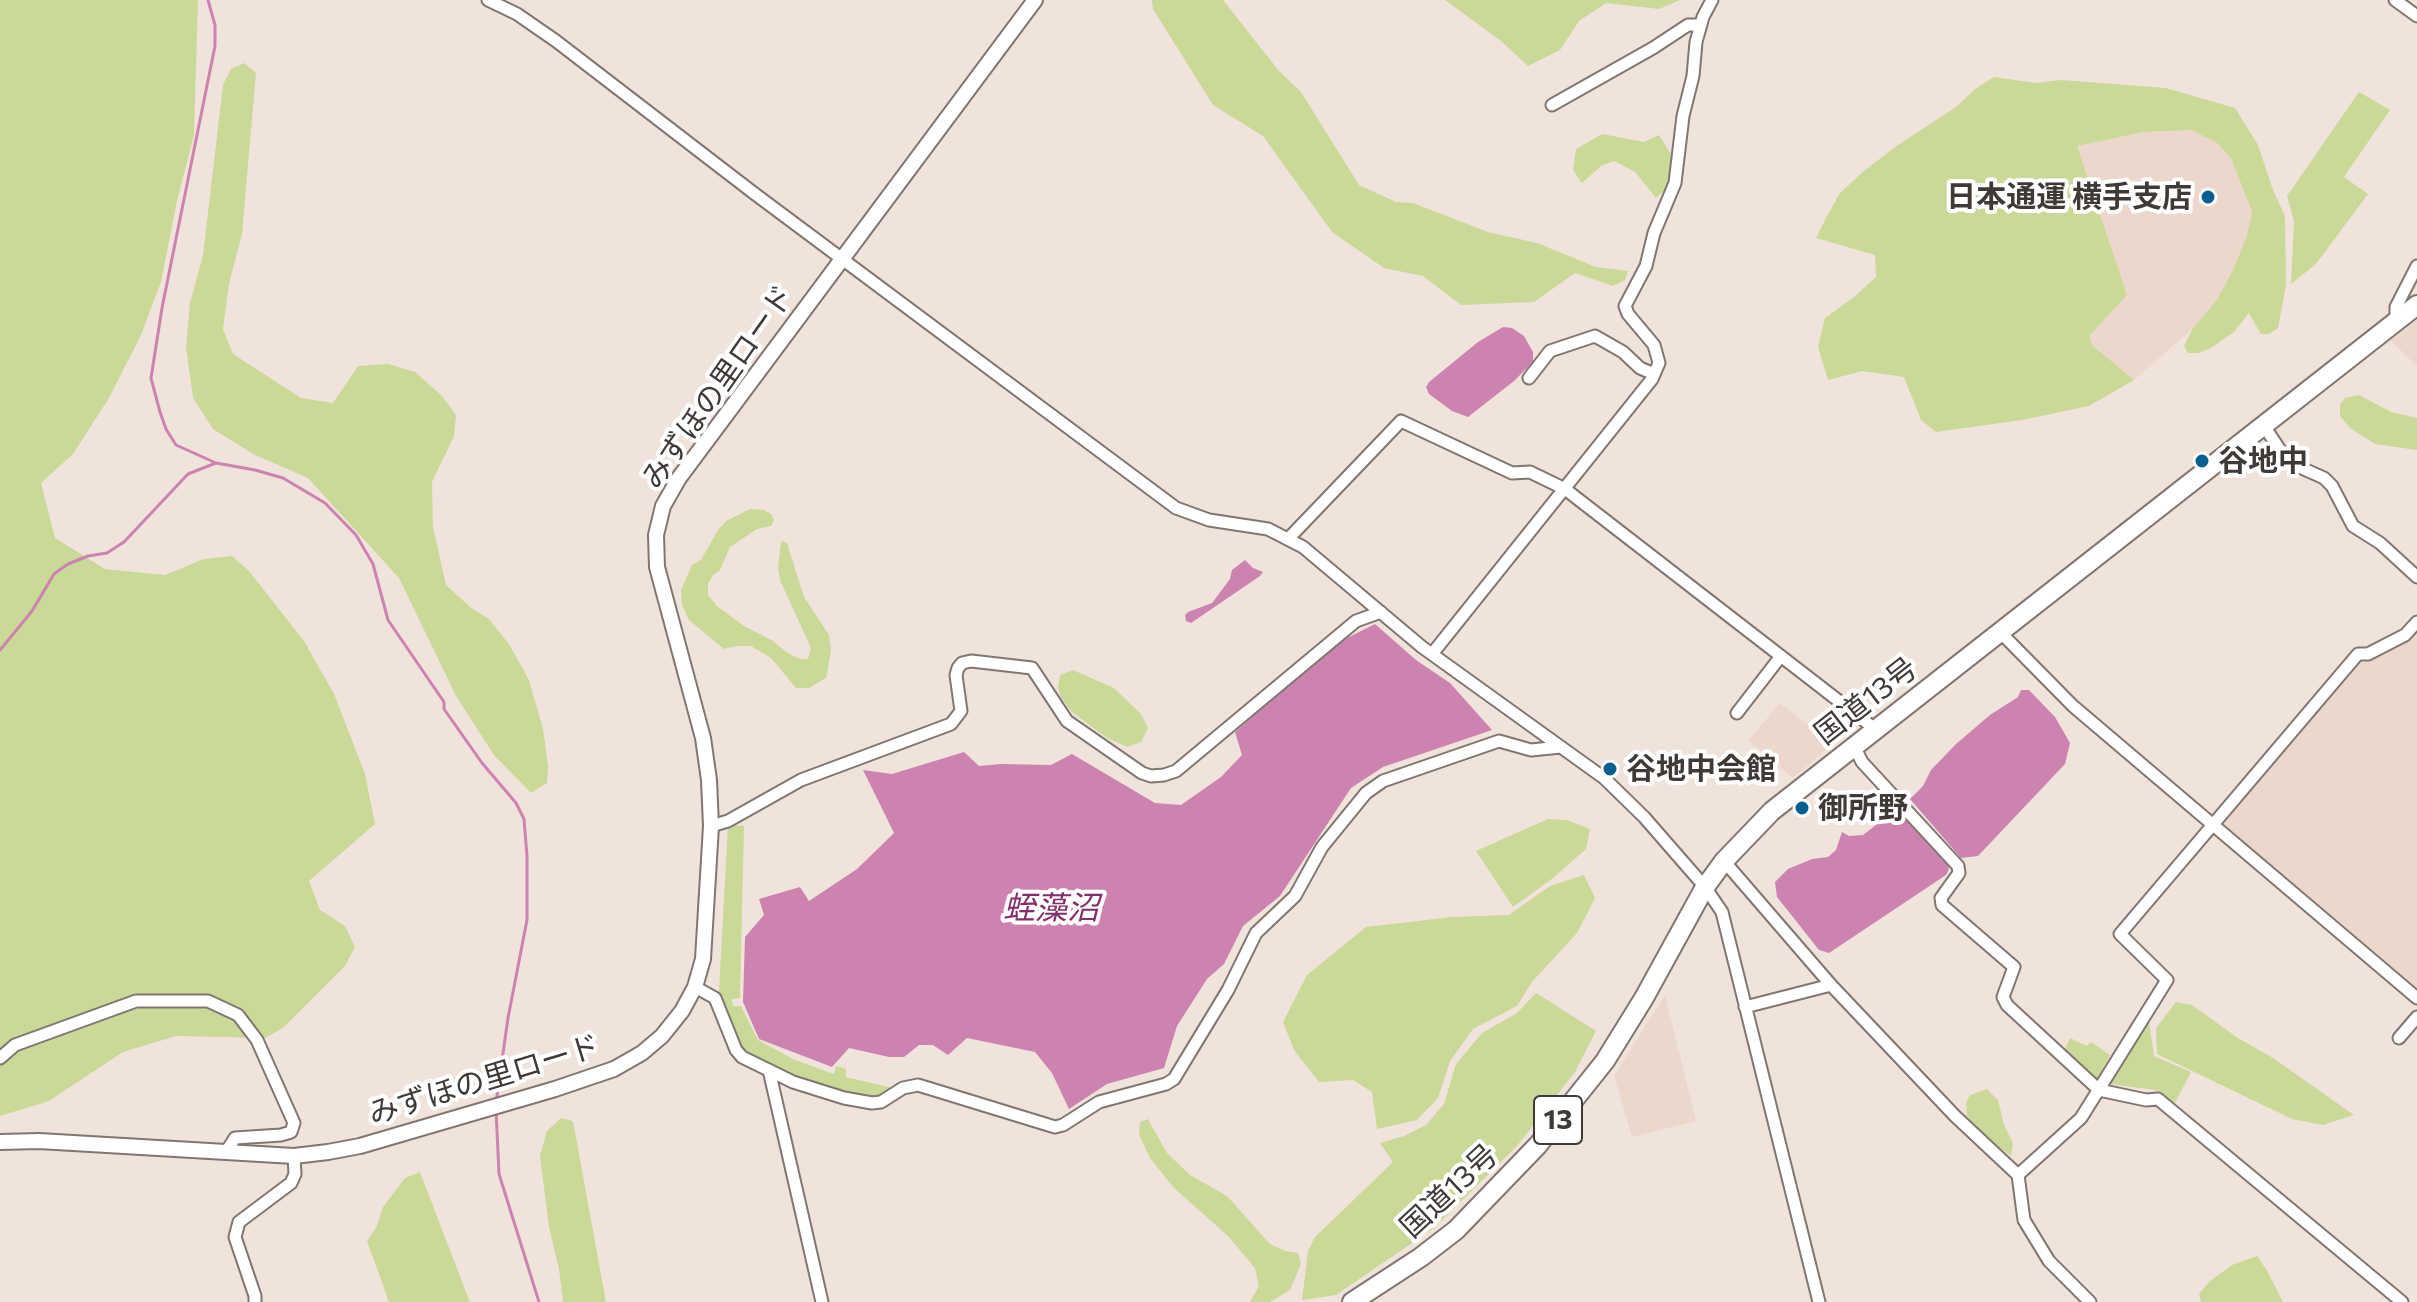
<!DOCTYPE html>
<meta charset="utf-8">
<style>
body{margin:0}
canvas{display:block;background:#f0e3dc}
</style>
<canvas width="2417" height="1302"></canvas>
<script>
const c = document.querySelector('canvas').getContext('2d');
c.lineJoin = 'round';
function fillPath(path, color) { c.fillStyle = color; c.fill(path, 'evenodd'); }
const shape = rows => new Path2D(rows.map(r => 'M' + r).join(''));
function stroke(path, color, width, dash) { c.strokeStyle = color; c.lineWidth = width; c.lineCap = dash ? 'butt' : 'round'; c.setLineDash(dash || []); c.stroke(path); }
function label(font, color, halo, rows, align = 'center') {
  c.font = font + ' Commissioner,"Noto Sans JP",sans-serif'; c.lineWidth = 8; c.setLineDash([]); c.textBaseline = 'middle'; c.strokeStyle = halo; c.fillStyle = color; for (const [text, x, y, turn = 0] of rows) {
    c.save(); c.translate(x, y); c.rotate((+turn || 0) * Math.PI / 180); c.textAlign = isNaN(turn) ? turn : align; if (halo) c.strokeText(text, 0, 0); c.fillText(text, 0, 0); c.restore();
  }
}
fillPath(shape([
 [2191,130,2217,143,2231,158,2252,213,2247,235,2234,268,2217,300,2193,328,2134,380,2093,346,2090,340,2090,335,2127,295,2076,146,2144,132],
 [2417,320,2417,366,2391,341],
 [2417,627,2417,988,2221,823,2359,659],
 [1780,703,1833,744,1793,778,1748,741],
 [1665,995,1696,1121,1632,1137,1614,1076]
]), '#ebd7cc');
fillPath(shape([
 [0,0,198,0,194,135,177,201,161,282,141,335,109,398,73,454,41,483,55,538,105,569,165,575,204,559,232,556,249,571,304,641,334,694,365,774,375,824,309,881,320,910,345,926,355,947,345,966,283,1028,265,1038,176,1036,123,1052,49,1101,0,1116],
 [1152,0,1223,0,1279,71,1301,92,1359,185,1396,202,1413,203,1488,232,1537,243,1596,267,1628,271,1625,280,1613,286,1575,273,1534,302,1461,305,1423,276,1384,268,1332,232,1263,136,1213,105,1153,9],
 [1445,0,1680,0,1659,9,1606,3,1579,21,1560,50,1528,66,1501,41],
 [244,63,256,73,242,234,229,284,223,329,233,354,301,398,333,403,358,366,388,364,415,372,442,396,456,415,454,436,432,482,433,527,446,585,470,607,489,619,509,644,529,680,543,729,548,766,547,783,531,793,494,755,456,696,399,578,308,478,253,454,213,429,193,398,186,347,190,303,203,255,223,85,231,69],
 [1994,77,2036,83,2061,80,2166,88,2235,108,2258,145,2273,190,2285,216,2286,285,2278,328,2269,334,2261,334,2249,313,2234,332,2211,348,2198,353,2188,353,2184,346,2193,328,2217,300,2234,268,2247,235,2252,212,2231,158,2217,143,2191,130,2144,132,2077,146,2127,295,2090,335,2090,340,2093,346,2134,380,2089,406,2022,420,1936,432,1921,420,1904,377,1862,371,1828,380,1818,347,1825,318,1854,297,1876,277,1875,255,1816,238,1827,216,1840,193,1865,170,1898,145,1956,107,1975,89],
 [2359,92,2390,110,2344,177,2368,194,2316,264,2291,284,2294,221,2287,196],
 [1602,134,1644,142,1659,135,1671,154,1669,186,1656,198,1635,172,1614,161,1601,166,1582,183,1573,170,1576,149],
 [2359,395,2391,412,2417,418,2417,450,2375,444,2350,428,2340,416,2340,405,2345,398],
 [750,509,764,510,771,514,774,520,771,526,757,529,730,547,720,570,713,575,708,584,708,595,717,606,744,626,773,641,786,652,800,659,808,659,811,648,780,580,778,568,781,541,787,543,804,597,829,635,831,651,826,678,809,688,796,688,771,658,751,646,737,646,724,649,689,620,682,605,681,590,692,565,701,560,718,530,726,521],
 [1073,670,1114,688,1141,714,1148,728,1141,742,1127,747,1107,738,1072,712,1061,698,1058,687,1060,675],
 [1548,819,1567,820,1590,829,1586,849,1553,878,1513,907,1476,851],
 [728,825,744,826,740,998,732,999,733,1006,741,1006,758,1040,795,1060,834,1074,836,1066,846,1069,846,1077,897,1089,880,1098,871,1100,791,1078,750,1057,740,1048,741,1043,729,1014,724,1010,719,999,719,990],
 [1584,875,1595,898,1577,933,1532,982,1517,1006,1473,1029,1450,1061,1438,1098,1417,1120,1377,1129,1372,1092,1353,1080,1319,1082,1294,1050,1283,1022,1307,975,1366,927,1452,917,1509,915,1550,886],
 [1536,993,1596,1031,1575,1072,1517,1146,1434,1228,1336,1295,1302,1300,1308,1251,1315,1237,1393,1162,1380,1143,1404,1136,1426,1125,1444,1104,1456,1064,1482,1033,1517,1013],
 [2176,1002,2192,1005,2238,1038,2273,1058,2354,1115,2323,1125,2292,1119,2157,1054,2156,1028],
 [2149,1021,2154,1056,2191,1072,2174,1105,2156,1090,2109,1084],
 [2070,1038,2087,1046,2091,1042,2110,1055,2096,1080,2065,1049],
 [1987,1089,1998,1100,2004,1125,2013,1143,2011,1156,1986,1137,1967,1116,1966,1103,1970,1095],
 [561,1118,573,1121,606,1302,563,1302,559,1269,549,1227,540,1156,547,1131],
 [1148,1119,1167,1153,1190,1175,1227,1196,1270,1244,1285,1251,1298,1253,1301,1264,1290,1290,1270,1302,1250,1302,1259,1286,1255,1268,1228,1236,1173,1187,1150,1158,1139,1135,1140,1122],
 [420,1172,469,1300,471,1302,389,1302,367,1241,377,1226,383,1207,405,1178],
 [2257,1256,2266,1269,2283,1302,2201,1302,2199,1294,2210,1281,2232,1265]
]), '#cad997');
fillPath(shape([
 [1503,327,1512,328,1524,336,1533,352,1533,362,1514,381,1468,417,1452,411,1429,394,1426,387,1429,382,1478,342],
 [1245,560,1253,568,1263,572,1260,576,1191,623,1186,621,1185,615,1188,612,1212,603,1230,579,1232,570],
 [1375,624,1416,660,1450,683,1492,730,1383,767,1351,788,1280,896,1243,926,1224,964,1207,979,1177,1026,1164,1068,1107,1084,1069,1109,1052,1073,1035,1052,967,1038,948,1055,933,1045,919,1045,904,1057,889,1057,849,1048,832,1067,759,1039,743,1002,745,937,764,915,759,899,800,887,809,901,857,869,894,833,863,770,892,774,964,752,979,766,1001,764,1051,765,1072,754,1155,803,1181,805,1221,777,1242,755,1235,732,1335,644],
 [2021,690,2029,690,2055,717,2070,743,2065,764,1978,856,1961,858,1910,799,1923,786,1931,770,1956,744,1990,715,2018,697],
 [1893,812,1904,818,1947,862,1949,869,1946,875,1829,953,1819,950,1777,897,1775,882,1788,869,1812,859,1828,857,1836,850,1842,832,1849,836,1863,835]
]), '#cd83b0');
stroke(shape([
 [208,0,215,25,215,46,162,308,151,378,160,412,166,429,176,445,216,463,255,470,283,478,325,503,356,535,373,564,388,620,444,702,444,709,482,763,516,803,524,819,527,856,527,920,508,1018,496,1103],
 [0,650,32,611,54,574,68,564,88,556,107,553,124,542,188,474,216,463],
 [496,1110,499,1174,539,1302]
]), '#cd83b0', 3);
const minor = shape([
 [488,0,517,14,556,41,755,194,1176,508,1209,520,1268,529,1303,547,1422,647,1604,778,1644,817,1705,887,1722,912,1819,1302],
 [2395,0,2417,16],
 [1552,105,1653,48,1688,25,1701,25],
 [2396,321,2396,307,2417,266],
 [1529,378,1550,351,1595,336,1623,352,1640,368,1654,374],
 [2264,426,2288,462,2324,478,2332,486,2353,526,2380,543,2417,577],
 [1289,538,1401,421,1512,473,1530,472,1565,489,1875,729],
 [2001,633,2073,706,2417,998],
 [1432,654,1652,379,1659,363,1654,345,1628,314,1625,306,1646,266,1654,233,1675,183,1683,116,1693,76,1696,42,1703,17,1712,0],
 [1737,713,1781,656],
 [1854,746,1862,762,1958,866,1959,873,1941,898,1942,905,2014,967,2003,997,2007,1005,2099,1090,2146,1100,2158,1099,2402,1302],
 [711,826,728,821,801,780,951,724,961,711,956,675,958,668,962,663,971,661,1032,668,1067,721,1142,773,1151,776,1164,775,1176,771,1356,621,1381,612],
 [1724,861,1831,985,1955,1116,2018,1175,2024,1220,2049,1261,2090,1302],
 [695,987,715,998,736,1050,742,1057,793,1082,844,1098,872,1103,881,1102,903,1088,918,1085,1055,1127,1063,1125,1099,1102,1166,1084,1174,1079,1228,990,1256,933,1295,896,1322,847,1366,793,1383,781,1499,741,1531,750,1561,747],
 [1745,1007,1831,985],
 [2399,1038,2417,1017],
 [0,1058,15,1045,136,1001,208,1001,238,1015,257,1040,294,1123,291,1132,281,1135,235,1138,226,1152],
 [769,1070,822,1302],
 [2018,1175,2081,1118,2167,980,2120,934,2358,654,2368,654,2405,635,2417,622],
 [255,1302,255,1296,235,1237,239,1222,291,1183,295,1174,294,1156]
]);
const tertiary = shape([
 [0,1142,39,1141,294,1156,328,1152,360,1146,555,1089,614,1069,642,1053,662,1036,682,1011,695,987,703,959,711,826,709,780,703,738,657,567,656,535,663,506,679,478,1035,0]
]);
const trunk = shape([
 [1352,1302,1421,1257,1456,1230,1538,1145,1605,1061,1644,998,1705,887,1724,861,1772,811,2417,305]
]);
stroke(minor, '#817670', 15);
stroke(tertiary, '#817670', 18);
stroke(trunk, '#817670', 22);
stroke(minor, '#fff', 11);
stroke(tertiary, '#fff', 14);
stroke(trunk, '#fff', 18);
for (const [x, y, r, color] of [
 [2208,197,8,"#036091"],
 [2202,461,8,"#036091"],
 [1610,769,8,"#036091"],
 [1802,808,8,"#036091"]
]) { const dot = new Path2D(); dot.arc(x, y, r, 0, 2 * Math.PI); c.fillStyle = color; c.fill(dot); stroke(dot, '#fff', 3); }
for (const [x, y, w] of [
 [1558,1120,48]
]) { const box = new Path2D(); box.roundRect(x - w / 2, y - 24, w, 48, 6); c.fillStyle = '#fff'; c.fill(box); stroke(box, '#3f3a37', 2); }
label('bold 28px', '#3f3a37', null, [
 ["13",1558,1120]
]);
label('bold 30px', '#3f3a37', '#fff', [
 ["日本通運 横手支店",2192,197,"right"],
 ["谷地中",2218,461],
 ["谷地中会館",1626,769],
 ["御所野",1818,808]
], 'left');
label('30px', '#3f3a37', '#fff', [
 ["みずほの里ロード",718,387,-55],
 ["国道13号",1866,701,-38],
 ["みずほの里ロード",484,1080,-17],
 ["国道13号",1449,1191,-43]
]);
label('italic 32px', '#842d68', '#fff', [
 ["蛭藻沼",1051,908]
]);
</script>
